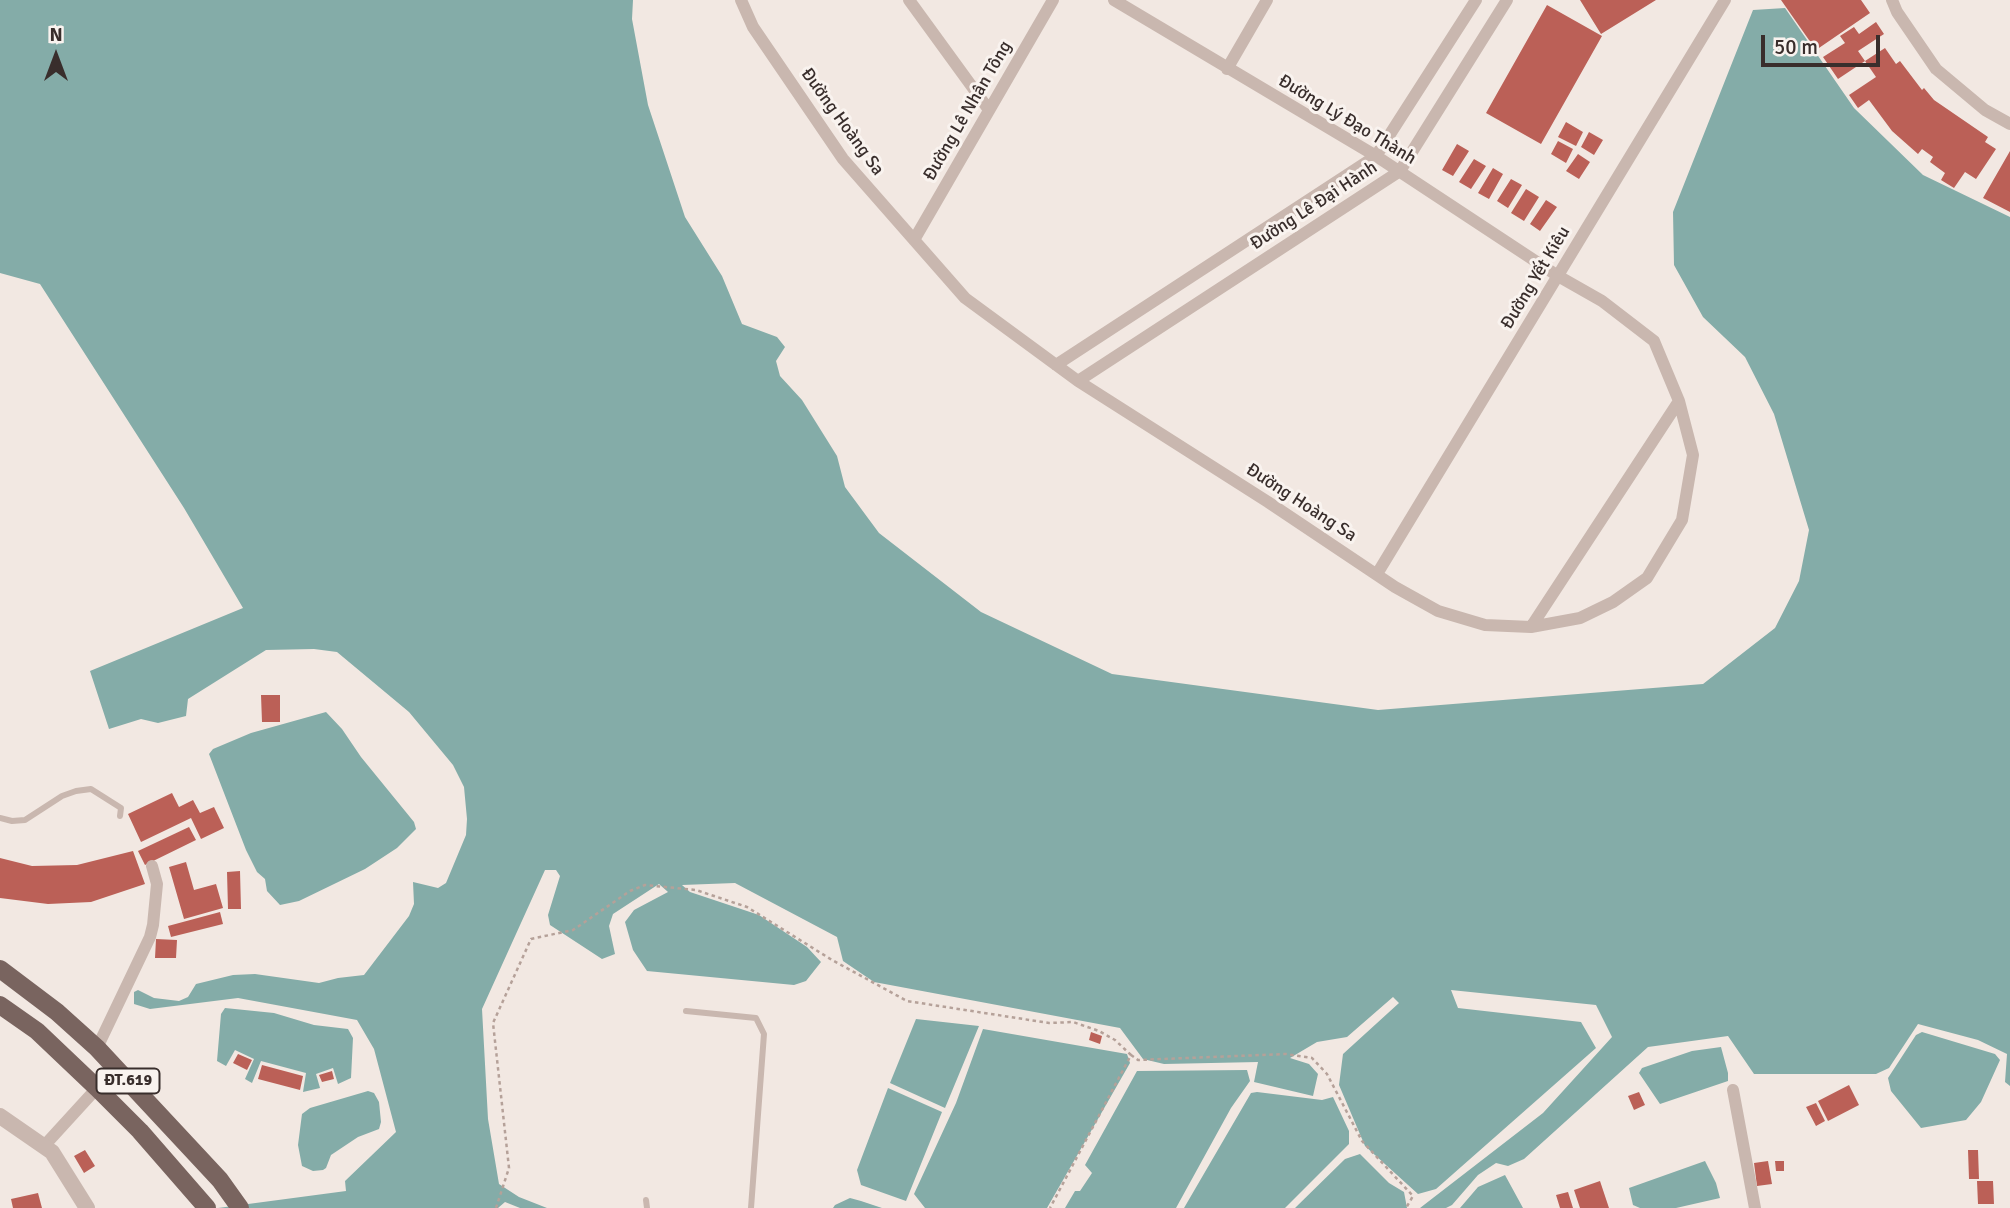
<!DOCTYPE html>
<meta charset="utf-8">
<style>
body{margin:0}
#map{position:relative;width:2010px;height:1208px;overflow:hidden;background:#f2e8e2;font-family:Signika,sans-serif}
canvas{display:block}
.north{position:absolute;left:21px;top:21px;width:70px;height:70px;-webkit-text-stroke:5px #f9f3ef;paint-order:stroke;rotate:0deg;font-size:19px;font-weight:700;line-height:28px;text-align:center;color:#392e2c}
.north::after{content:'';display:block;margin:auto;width:24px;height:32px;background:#392e2c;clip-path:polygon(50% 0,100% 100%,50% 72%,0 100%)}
.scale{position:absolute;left:1761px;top:35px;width:119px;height:32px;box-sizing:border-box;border:4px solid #392e2c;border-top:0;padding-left:9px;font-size:21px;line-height:24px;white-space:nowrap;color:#392e2c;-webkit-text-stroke:5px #f9f3ef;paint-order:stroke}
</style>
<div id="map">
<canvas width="2010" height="1208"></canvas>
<div class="north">N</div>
<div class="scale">50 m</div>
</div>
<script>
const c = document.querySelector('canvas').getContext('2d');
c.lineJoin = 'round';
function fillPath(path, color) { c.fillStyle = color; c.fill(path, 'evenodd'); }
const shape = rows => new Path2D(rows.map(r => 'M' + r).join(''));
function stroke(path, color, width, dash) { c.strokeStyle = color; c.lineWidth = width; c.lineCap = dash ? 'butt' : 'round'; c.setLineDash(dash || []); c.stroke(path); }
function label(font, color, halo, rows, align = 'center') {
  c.font = font + ' Signika,sans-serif'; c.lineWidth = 6; c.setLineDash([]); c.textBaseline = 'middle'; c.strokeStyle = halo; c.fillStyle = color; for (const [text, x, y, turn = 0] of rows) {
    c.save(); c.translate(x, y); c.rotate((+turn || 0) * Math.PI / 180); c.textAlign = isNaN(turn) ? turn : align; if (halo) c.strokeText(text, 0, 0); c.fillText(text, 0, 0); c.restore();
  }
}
fillPath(shape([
 [0,0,633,0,632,19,648,105,685,217,722,276,742,324,777,337,785,347,776,361,780,376,802,400,837,456,845,487,879,533,981,612,1112,674,1378,710,1703,684,1775,628,1799,581,1809,530,1774,414,1745,357,1703,317,1674,265,1673,212,1753,10,1785,8,1854,108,1923,175,2010,217,2010,1086,2005,1082,2007,1054,1978,1040,1918,1024,1889,1068,1876,1074,1754,1074,1728,1036,1648,1047,1524,1159,1508,1166,1496,1163,1478,1175,1452,1205,1446,1208,1420,1208,1543,1113,1612,1037,1596,1005,1451,990,1458,1008,1581,1022,1596,1048,1436,1189,1418,1194,1365,1146,1339,1085,1343,1054,1399,1003,1393,997,1347,1037,1317,1042,1290,1058,1309,1064,1318,1074,1313,1096,1254,1082,1258,1062,1164,1064,1143,1059,1120,1028,874,982,843,961,837,937,735,883,682,885,690,892,759,915,807,947,821,962,806,981,794,985,647,971,633,950,625,922,634,910,668,892,659,884,613,914,609,926,615,954,602,959,550,925,548,915,560,876,556,870,545,870,482,1009,488,1119,499,1184,519,1197,547,1208,520,1208,505,1202,498,1208,218,1208,346,1191,345,1181,396,1132,374,1049,357,1020,238,998,150,1009,134,1004,134,992,138,990,154,998,179,1001,188,997,196,984,233,975,255,974,319,983,338,978,364,975,409,916,414,904,413,882,438,888,446,883,466,835,467,819,464,787,453,765,409,712,337,652,314,649,266,650,188,699,186,716,158,723,141,719,109,729,90,671,243,608,184,508,40,284,0,273],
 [326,712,342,729,361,757,414,822,416,829,397,848,365,869,299,901,280,905,267,891,265,879,257,872,246,850,209,754,213,749,251,733],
 [225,1008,274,1013,314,1025,348,1029,353,1038,351,1078,338,1084,333,1068,316,1074,320,1088,303,1092,306,1073,261,1061,252,1083,245,1079,254,1059,235,1050,226,1066,217,1061,221,1014],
 [916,1019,979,1026,945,1108,890,1083],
 [983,1029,1127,1054,1130,1063,1047,1208,925,1208,914,1194,956,1103],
 [1922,1032,1995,1054,2000,1060,1981,1102,1966,1120,1921,1128,1891,1091,1888,1078,1916,1035],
 [1721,1047,1728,1073,1728,1081,1660,1104,1639,1073,1642,1068,1692,1051],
 [1247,1070,1250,1081,1231,1108,1176,1208,1065,1208,1075,1191,1080,1191,1092,1173,1085,1165,1137,1071],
 [888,1088,942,1112,906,1201,861,1185,857,1170],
 [368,1091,374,1093,379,1102,381,1122,379,1129,358,1137,331,1155,326,1168,323,1170,313,1171,302,1166,298,1145,302,1114,310,1108],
 [1257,1092,1322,1100,1333,1097,1349,1131,1349,1144,1285,1208,1184,1208,1251,1093],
 [1360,1154,1389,1183,1404,1192,1407,1208,1295,1208,1345,1159],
 [1705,1161,1716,1183,1720,1198,1676,1208,1640,1208,1633,1205,1629,1188],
 [1505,1175,1523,1208,1460,1208,1478,1187],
 [850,1198,861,1201,882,1208,833,1208,835,1205]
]), '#84aca8');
fillPath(shape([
 [1580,0,1656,0,1601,34],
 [1781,0,1861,0,1870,13,1816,50],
 [1547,5,1602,36,1541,144,1486,113],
 [1876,22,1884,34,1858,51,1865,61,1885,48,1896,64,1900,61,1922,90,1924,88,1934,100,1988,137,1985,142,1996,149,1976,179,1965,172,1954,188,1941,180,1945,173,1930,162,1933,157,1922,149,1918,154,1892,131,1869,100,1858,108,1849,95,1876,77,1865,61,1838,79,1823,57,1845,43,1840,36,1854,27,1859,34],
 [1566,122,1583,132,1576,146,1558,137],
 [1589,132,1603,140,1594,155,1581,147],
 [1558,141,1573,149,1566,163,1551,154],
 [1457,144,1469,151,1453,176,1442,170],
 [2010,151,2010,212,1983,198],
 [1578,154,1590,162,1579,179,1566,171],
 [1474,159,1486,166,1471,189,1459,182],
 [1493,168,1503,174,1489,199,1478,193],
 [1511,179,1522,185,1508,208,1497,201],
 [1526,189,1539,197,1524,221,1511,213],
 [1546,200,1557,207,1540,231,1530,224],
 [261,695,280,695,280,722,262,722],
 [172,793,179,807,193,800,200,813,214,807,224,828,201,839,191,818,141,842,128,814],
 [189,827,196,840,145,865,138,851],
 [133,851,145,884,91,902,48,904,0,898,0,858,32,866,77,865],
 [186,862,194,890,216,884,223,908,184,919,169,867],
 [240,871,241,909,228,909,227,872],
 [220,912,223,924,171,937,168,926],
 [156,939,177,940,176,958,155,958],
 [1091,1032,1102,1036,1100,1044,1089,1040],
 [238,1054,252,1060,247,1070,233,1063],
 [262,1065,303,1076,300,1090,258,1079],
 [332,1071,334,1079,322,1082,319,1075],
 [1849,1085,1859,1105,1828,1121,1818,1101],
 [1639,1092,1645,1105,1634,1110,1628,1096],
 [1816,1103,1825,1121,1816,1126,1806,1107],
 [85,1150,95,1166,84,1173,74,1156],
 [1968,1150,1978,1150,1979,1179,1969,1179],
 [1768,1161,1772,1184,1757,1186,1754,1163],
 [1775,1161,1784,1161,1784,1171,1776,1171],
 [1600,1181,1609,1208,1580,1208,1574,1190],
 [1977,1181,1993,1181,1994,1204,1978,1204],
 [1568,1192,1573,1208,1560,1208,1556,1195],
 [38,1193,42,1208,13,1208,11,1199]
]), '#bb6057');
stroke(shape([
 [1131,1055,1138,1060,1286,1054,1312,1058,1327,1074,1362,1141,1413,1196,1406,1208],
 [496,1208,509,1168,493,1023,531,939,573,930,630,891,645,885,696,890,747,907,832,960,907,1001,1049,1023,1073,1022,1099,1031,1115,1040,1131,1055,1050,1208]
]), '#b5a199', 2.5, [3.5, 3.5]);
stroke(shape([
 [0,818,12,821,25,820,62,796,76,791,91,789,121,808,120,816],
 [686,1011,756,1018,764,1034,751,1208],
 [646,1200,647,1208]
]), '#c9b7af', 6);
stroke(shape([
 [741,0,753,27,843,159,965,298,1078,381,1268,502,1395,587,1438,611,1485,625,1531,627,1580,618,1613,602,1647,578,1682,520,1693,455,1679,401,1654,341,1602,301,1558,276,1376,156,1114,0],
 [909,0,989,110],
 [1892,0,1897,12,1936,69,1985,110,2010,124],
 [1227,69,1267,0],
 [914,240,1053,0],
 [1056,365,1376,156,1476,0],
 [1078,381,1400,171,1507,0],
 [1377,574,1725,0],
 [1531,627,1679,401],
 [97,1048,150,937,153,925,157,884,152,866],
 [1733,1090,1755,1208],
 [44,1146,97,1088]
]), '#c9b7af', 12);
stroke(shape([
 [0,1116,52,1152,87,1208]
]), '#c9b7af', 16);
stroke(shape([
 [0,969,57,1012,97,1048,220,1180,240,1208],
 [0,1005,37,1031,97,1088,140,1131,207,1208]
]), '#79645f', 18);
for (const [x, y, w] of [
 [128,1081,63]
]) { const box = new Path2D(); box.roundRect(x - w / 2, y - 12.5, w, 25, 5); c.fillStyle = '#f9f3ef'; c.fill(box); stroke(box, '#392e2c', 2); }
label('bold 16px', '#392e2c', null, [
 ["ĐT.619",128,1081]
]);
label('18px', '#392e2c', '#f9f3ef', [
 ["Đường Lê Nhân Tông",968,111,-60],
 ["Đường Lý Đạo Thành",1347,120,31],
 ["Đường Hoàng Sa",842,122,54],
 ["Đường Lê Đại Hành",1314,206,-33],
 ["Đường Yết Kiêu",1536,278,-59],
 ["Đường Hoàng Sa",1301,503,33]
]);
</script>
